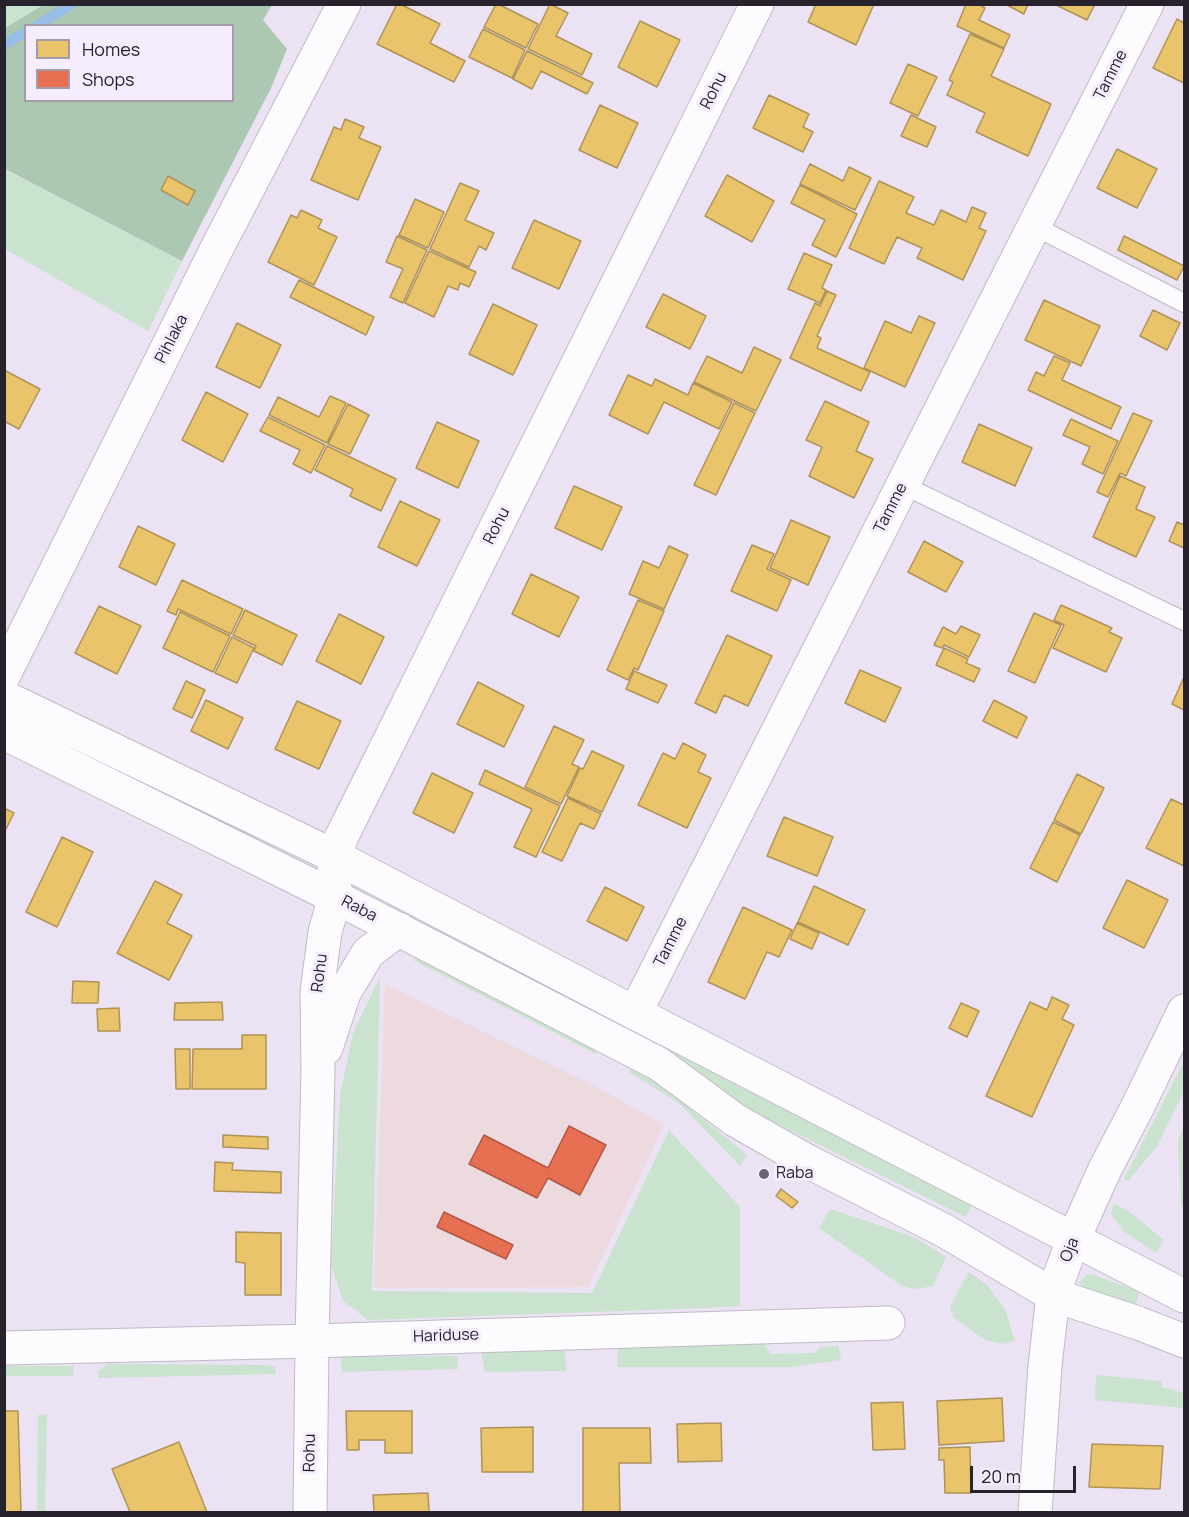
<!DOCTYPE html>
<style>
body{margin:0}
#map{position:relative;width:1189px;height:1517px;overflow:hidden;background:#ebe2f3;font-family:Manrope,sans-serif}
canvas{display:block}
.frame{position:absolute;inset:0;border:6px solid #28222d;pointer-events:none}
.legend{position:absolute;left:24px;top:24px;width:210px;height:78px;box-sizing:border-box;background:#f5ecfe;border:2px solid #a39baa;margin:0;padding:8px 10px;list-style:none;font-size:18px;color:#28222d}
.legend li{display:flex;align-items:center;gap:12px;height:30px}
.legend b{width:30px;border:2px solid #a39baa}
.scale{position:absolute;left:970px;top:1466px;width:106px;height:27px;box-sizing:border-box;border:3px solid #28222d;border-top:0;padding-left:8px;font-size:18px;line-height:21px;white-space:nowrap;color:#28222d;-webkit-text-stroke:4px #f5ecfe;paint-order:stroke}
</style>
<div id="map">
<canvas width="1189" height="1517"></canvas>
<div class="frame"></div>
<ul class="legend">
<li><b style="height:16px;background:#e9c46a"></b>Homes</li>
<li><b style="height:16px;background:#e76f51"></b>Shops</li>
</ul>
<div class="scale">20 m</div>
</div>
<script>
const c = document.querySelector('canvas').getContext('2d');
c.lineJoin = 'round';
function fillPath(path, color) { c.fillStyle = color; c.fill(path, 'evenodd'); }
const shape = rows => new Path2D(rows.map(r => 'M' + r).join(''));
function stroke(path, color, width, dash) { c.strokeStyle = color; c.lineWidth = width; c.lineCap = dash ? 'butt' : 'round'; c.setLineDash(dash || []); c.stroke(path); }
function label(font, color, halo, rows, align = 'center') {
  c.font = font + ' Manrope,sans-serif'; c.lineWidth = 6; c.setLineDash([]); c.textBaseline = 'middle'; c.strokeStyle = halo; c.fillStyle = color; for (const [text, x, y, turn = 0] of rows) {
    c.save(); c.translate(x, y); c.rotate((+turn || 0) * Math.PI / 180); c.textAlign = isNaN(turn) ? turn : align; if (halo) c.strokeText(text, 0, 0); c.fillText(text, 0, 0); c.restore();
  }
}
fillPath(shape([
 [385,984,597,1087,664,1125,588,1287,374,1288]
]), '#ecdade');
fillPath(shape([
 [5,5,43,5,5,28],
 [4,169,182,261,148,331,5,249],
 [411,959,429,960,598,1045,596,1054],
 [510,974,550,981,972,1204,966,1217,751,1111,695,1070],
 [380,977,372,1291,592,1293,669,1130,740,1207,740,1306,705,1308,368,1320,343,1301,331,1265,340,1095,353,1033],
 [1184,1061,1184,1091,1156,1148,1128,1181,1124,1179],
 [631,1067,639,1067,747,1155,740,1166,680,1104,629,1072],
 [1184,1127,1184,1209,1181,1204,1178,1140],
 [1114,1203,1131,1213,1164,1240,1156,1253,1123,1231,1111,1214],
 [830,1209,914,1237,946,1257,933,1286,916,1289,902,1286,819,1228],
 [969,1272,987,1285,1005,1309,1015,1341,1004,1344,985,1340,953,1317,950,1306],
 [1091,1274,1140,1292,1135,1306,1092,1293,1079,1283,1085,1276],
 [762,1341,771,1354,815,1353,820,1347,838,1346,841,1360,791,1367,617,1367,618,1347],
 [565,1350,566,1371,485,1372,481,1352],
 [457,1356,458,1369,342,1372,341,1357],
 [108,1364,266,1365,275,1367,276,1374,98,1378,98,1372],
 [5,1366,74,1366,73,1376,5,1376],
 [1096,1375,1161,1381,1162,1387,1184,1393,1184,1408,1095,1400],
 [47,1414,45,1512,37,1512,38,1415]
]), '#c9e3ce');
fillPath(shape([
 [43,5,272,5,263,20,287,49,271,88,182,261,5,169,5,28],
 [26,26,232,26,232,100,26,100]
]), '#adc8b2');
const homes = shape([
 [397,4,400,4,440,24,430,43,465,61,454,82,377,44,397,4],
 [496,4,498,4,538,24,526,48,484,27,496,4],
 [550,4,568,13,556,36,592,54,582,75,528,49,550,4],
 [816,4,874,4,856,45,808,22,816,4],
 [966,4,978,4,985,8,979,20,1010,35,1004,48,957,26,966,4],
 [1005,4,1028,4,1024,14,1005,4],
 [1054,4,1095,4,1087,20,1054,4],
 [1177,19,1184,23,1184,83,1153,68,1177,19],
 [640,21,680,40,657,87,618,67,640,21],
 [483,29,525,50,512,78,469,57,483,29],
 [970,34,1004,49,991,76,1051,104,1028,156,976,132,985,113,947,95,953,82,949,80,970,34],
 [527,51,593,83,587,94,541,71,532,89,513,79,527,51],
 [908,64,937,77,918,116,890,103,908,64],
 [769,95,809,114,803,127,813,132,803,152,753,128,769,95],
 [600,105,638,123,617,168,579,150,600,105],
 [911,115,936,127,927,147,901,136,911,115],
 [345,119,364,127,359,138,381,147,358,200,311,180,334,127,341,130,345,119],
 [1117,149,1157,169,1137,208,1097,188,1117,149],
 [810,164,843,181,849,167,871,178,855,210,800,184,810,164],
 [727,175,774,201,752,242,705,216,727,175],
 [168,176,195,191,188,205,161,190,168,176],
 [879,181,914,197,906,213,934,225,941,210,966,222,972,207,986,213,979,228,986,231,963,280,917,258,922,248,897,237,884,264,849,248,879,181],
 [460,183,479,191,465,220,494,233,486,250,479,246,469,267,430,249,460,183],
 [800,185,857,214,836,257,812,245,825,220,791,203,800,185],
 [415,199,444,212,428,248,399,235,415,199],
 [301,210,322,220,318,228,337,237,314,285,268,262,291,215,297,218,301,210],
 [534,220,581,241,559,289,512,268,534,220],
 [397,236,427,250,403,303,390,297,403,269,386,262,397,236],
 [1124,236,1184,266,1177,280,1118,250,1124,236],
 [429,251,476,272,469,287,460,283,458,290,448,286,434,317,405,303,429,251],
 [804,253,832,265,822,288,826,290,820,303,788,289,804,253],
 [299,280,374,317,366,335,290,297,299,280],
 [827,291,836,295,817,336,821,338,817,348,870,372,861,391,790,358,815,303,820,306,827,291],
 [663,294,706,316,690,349,646,327,663,294],
 [1044,300,1100,326,1081,366,1025,340,1044,300],
 [493,304,537,325,513,375,469,354,493,304],
 [1153,310,1180,323,1167,350,1140,336,1153,310],
 [919,316,935,323,905,387,864,368,885,321,911,333,919,316],
 [237,323,281,345,260,388,216,367,237,323],
 [754,347,781,360,756,411,694,382,707,356,742,373,754,347],
 [1054,356,1070,363,1062,380,1121,407,1111,429,1028,390,1036,372,1044,376,1054,356],
 [4,370,40,389,19,429,4,421,4,370],
 [628,375,652,386,655,379,688,395,693,383,732,402,719,429,664,402,648,434,609,415,628,375],
 [206,392,248,414,223,462,182,440,206,392],
 [330,396,346,403,327,443,269,415,278,397,319,417,330,396],
 [825,401,869,422,856,451,873,459,854,498,809,476,822,447,806,440,825,401],
 [734,403,755,413,716,495,694,485,734,403],
 [348,404,369,415,350,454,328,444,348,404],
 [1133,413,1152,421,1126,476,1120,473,1108,497,1097,492,1133,413],
 [268,417,325,445,311,473,293,464,300,450,260,431,268,417],
 [1071,419,1118,441,1103,474,1082,464,1090,447,1063,435,1071,419],
 [437,422,479,441,458,488,416,468,437,422],
 [979,424,1032,448,1015,486,962,462,979,424],
 [327,446,396,479,381,511,350,496,353,489,315,470,327,446],
 [1120,476,1145,487,1136,509,1155,517,1136,557,1093,537,1120,476],
 [574,486,622,507,602,550,555,528,574,486],
 [400,501,440,520,417,566,378,547,400,501],
 [791,520,830,537,808,585,770,568,791,520],
 [1177,522,1184,525,1184,548,1169,541,1177,522],
 [138,526,175,544,156,585,119,567,138,526],
 [924,541,963,562,946,592,908,572,924,541],
 [752,545,774,554,767,569,791,580,777,611,731,591,752,545],
 [669,546,688,555,664,609,629,594,643,561,659,568,669,546],
 [531,574,579,597,559,637,512,614,531,574],
 [182,580,243,609,231,634,178,609,176,615,167,611,182,580],
 [638,600,664,611,638,670,634,668,628,680,607,670,638,600],
 [1061,605,1112,628,1109,632,1122,638,1106,672,1053,648,1064,625,1054,620,1061,605],
 [99,606,141,626,117,674,75,653,99,606],
 [245,610,297,635,282,665,254,651,256,646,233,635,245,610],
 [180,612,230,636,213,672,163,648,180,612],
 [1034,613,1061,625,1035,683,1008,671,1034,613],
 [339,614,384,637,361,684,316,661,339,614],
 [961,626,980,635,969,657,944,645,942,648,934,645,943,627,956,634,961,626],
 [727,635,772,656,748,706,724,695,716,713,695,703,727,635],
 [232,637,254,648,237,683,215,673,232,637],
 [944,648,968,659,966,663,980,669,974,682,936,665,944,648],
 [860,670,901,688,885,722,845,703,860,670],
 [634,671,667,685,658,703,626,689,634,671],
 [1184,677,1184,710,1172,704,1184,677],
 [186,681,205,690,192,718,173,709,186,681],
 [478,682,524,706,504,747,457,724,478,682],
 [206,700,243,718,228,749,191,731,206,700],
 [994,700,1027,717,1017,738,983,721,994,700],
 [297,701,341,721,319,769,275,749,297,701],
 [554,726,584,740,572,764,579,767,561,804,525,787,554,726],
 [683,743,706,755,698,772,711,778,687,828,638,805,663,753,675,759,683,743],
 [592,751,624,766,602,812,567,796,580,768,583,769,592,751],
 [485,770,560,806,536,857,514,847,532,809,479,784,485,770],
 [432,773,473,793,454,833,413,813,432,773],
 [1077,774,1104,788,1081,834,1054,820,1077,774],
 [568,798,601,814,594,829,580,823,562,861,542,852,568,798],
 [1171,799,1184,805,1184,866,1146,848,1171,799],
 [4,808,14,813,4,833,4,808],
 [784,817,833,837,817,876,767,856,784,817],
 [1053,822,1080,835,1057,882,1030,868,1053,822],
 [62,837,93,852,57,927,26,912,62,837],
 [1127,880,1168,900,1144,948,1103,928,1127,880],
 [155,881,182,895,167,923,192,936,169,980,117,953,155,881],
 [814,886,865,910,848,945,798,922,814,886],
 [605,887,644,907,627,941,587,921,605,887],
 [743,907,792,930,779,957,767,952,745,999,708,982,743,907],
 [797,923,819,933,812,949,790,939,797,923],
 [73,981,99,982,98,1003,72,1003,73,981],
 [1052,997,1069,1005,1062,1019,1074,1025,1032,1117,986,1096,1030,1002,1047,1010,1052,997],
 [222,1002,223,1020,174,1020,175,1003,222,1002],
 [961,1003,979,1011,967,1037,949,1028,961,1003],
 [119,1008,120,1031,98,1031,97,1009,119,1008],
 [242,1035,266,1035,266,1089,192,1089,193,1049,242,1049,242,1035],
 [175,1049,190,1049,190,1089,176,1089,175,1049],
 [223,1135,268,1137,268,1149,223,1147,223,1135],
 [215,1162,233,1163,232,1170,281,1172,281,1193,214,1191,215,1162],
 [781,1189,798,1202,792,1208,776,1196,781,1189],
 [236,1232,281,1233,281,1295,245,1295,245,1263,236,1262,236,1232],
 [1002,1398,1004,1441,939,1445,937,1401,1002,1398],
 [903,1402,905,1449,873,1450,871,1403,903,1402],
 [4,1411,18,1411,21,1512,4,1512,4,1411],
 [346,1411,412,1411,412,1453,385,1453,385,1440,359,1440,359,1450,347,1450,346,1411],
 [721,1423,722,1461,678,1462,677,1424,721,1423],
 [533,1427,533,1472,482,1472,481,1428,533,1427],
 [583,1428,650,1428,651,1463,619,1463,620,1512,583,1512,583,1428],
 [179,1442,207,1512,130,1512,112,1469,179,1442],
 [1092,1444,1163,1446,1160,1489,1089,1487,1092,1444],
 [970,1447,971,1493,945,1493,944,1460,939,1460,939,1448,970,1447],
 [428,1493,429,1512,374,1512,373,1495,428,1493]
]);
fillPath(homes, '#e9c46a');
stroke(homes, '#af9358', 1.5);
const shops = shape([
 [569,1126,606,1145,580,1195,548,1178,537,1198,469,1164,484,1135,548,1168,569,1126],
 [444,1212,513,1245,506,1259,437,1227,444,1212]
]);
fillPath(shops, '#e76f51');
stroke(shops, '#ae5846', 1.5);
stroke(shape([
 [36,26,72,4],
 [4,44,26,32]
]), '#98bee8', 10);
const lane = shape([
 [1034,226,1184,303],
 [903,485,1184,621]
]);
const street = shape([
 [4,675,216,250,344,4],
 [635,1013,1034,226,1147,4],
 [326,1048,344,993,368,953,399,929],
 [4,1348,312,1341,888,1323],
 [310,1512,312,1341,318,1070,317,992,325,932,335,897,334,856,342,836,757,4]
]);
const secondary = shape([
 [4,697,334,856,635,1013,1184,1296],
 [4,733,335,897,659,1064,735,1120,807,1161,945,1231,1053,1295,1138,1323,1184,1341],
 [1035,1512,1045,1366,1053,1295,1073,1240,1105,1169,1136,1110,1184,1011]
]);
stroke(lane, '#c1bac6', 20);
stroke(street, '#c1bac6', 35);
stroke(secondary, '#c1bac6', 35);
stroke(lane, '#fcfbfd', 18);
stroke(street, '#fcfbfd', 33);
stroke(secondary, '#fcfbfd', 33);
for (const [x, y, r, color] of [
 [764,1174,6,"#6c6572"]
]) { const dot = new Path2D(); dot.arc(x, y, r, 0, 2 * Math.PI); c.fillStyle = color; c.fill(dot); stroke(dot, '#f5ecfe', 2); }
label('16px', '#28222d', '#f5ecfe', [
 ["Tamme",1111,75,-63],
 ["Rohu",714,91,-63],
 ["Pihlaka",172,339,-63],
 ["Tamme",891,508,-63],
 ["Rohu",497,526,-63],
 ["Raba",359,909,27],
 ["Tamme",671,942,-63],
 ["Rohu",320,973,-83],
 ["Oja",1070,1250,-69],
 ["Hariduse",446,1336,-2],
 ["Rohu",310,1453,-89]
]);
label('16px', '#28222d', '#f5ecfe', [
 ["Raba",776,1174]
], 'left');
</script>
